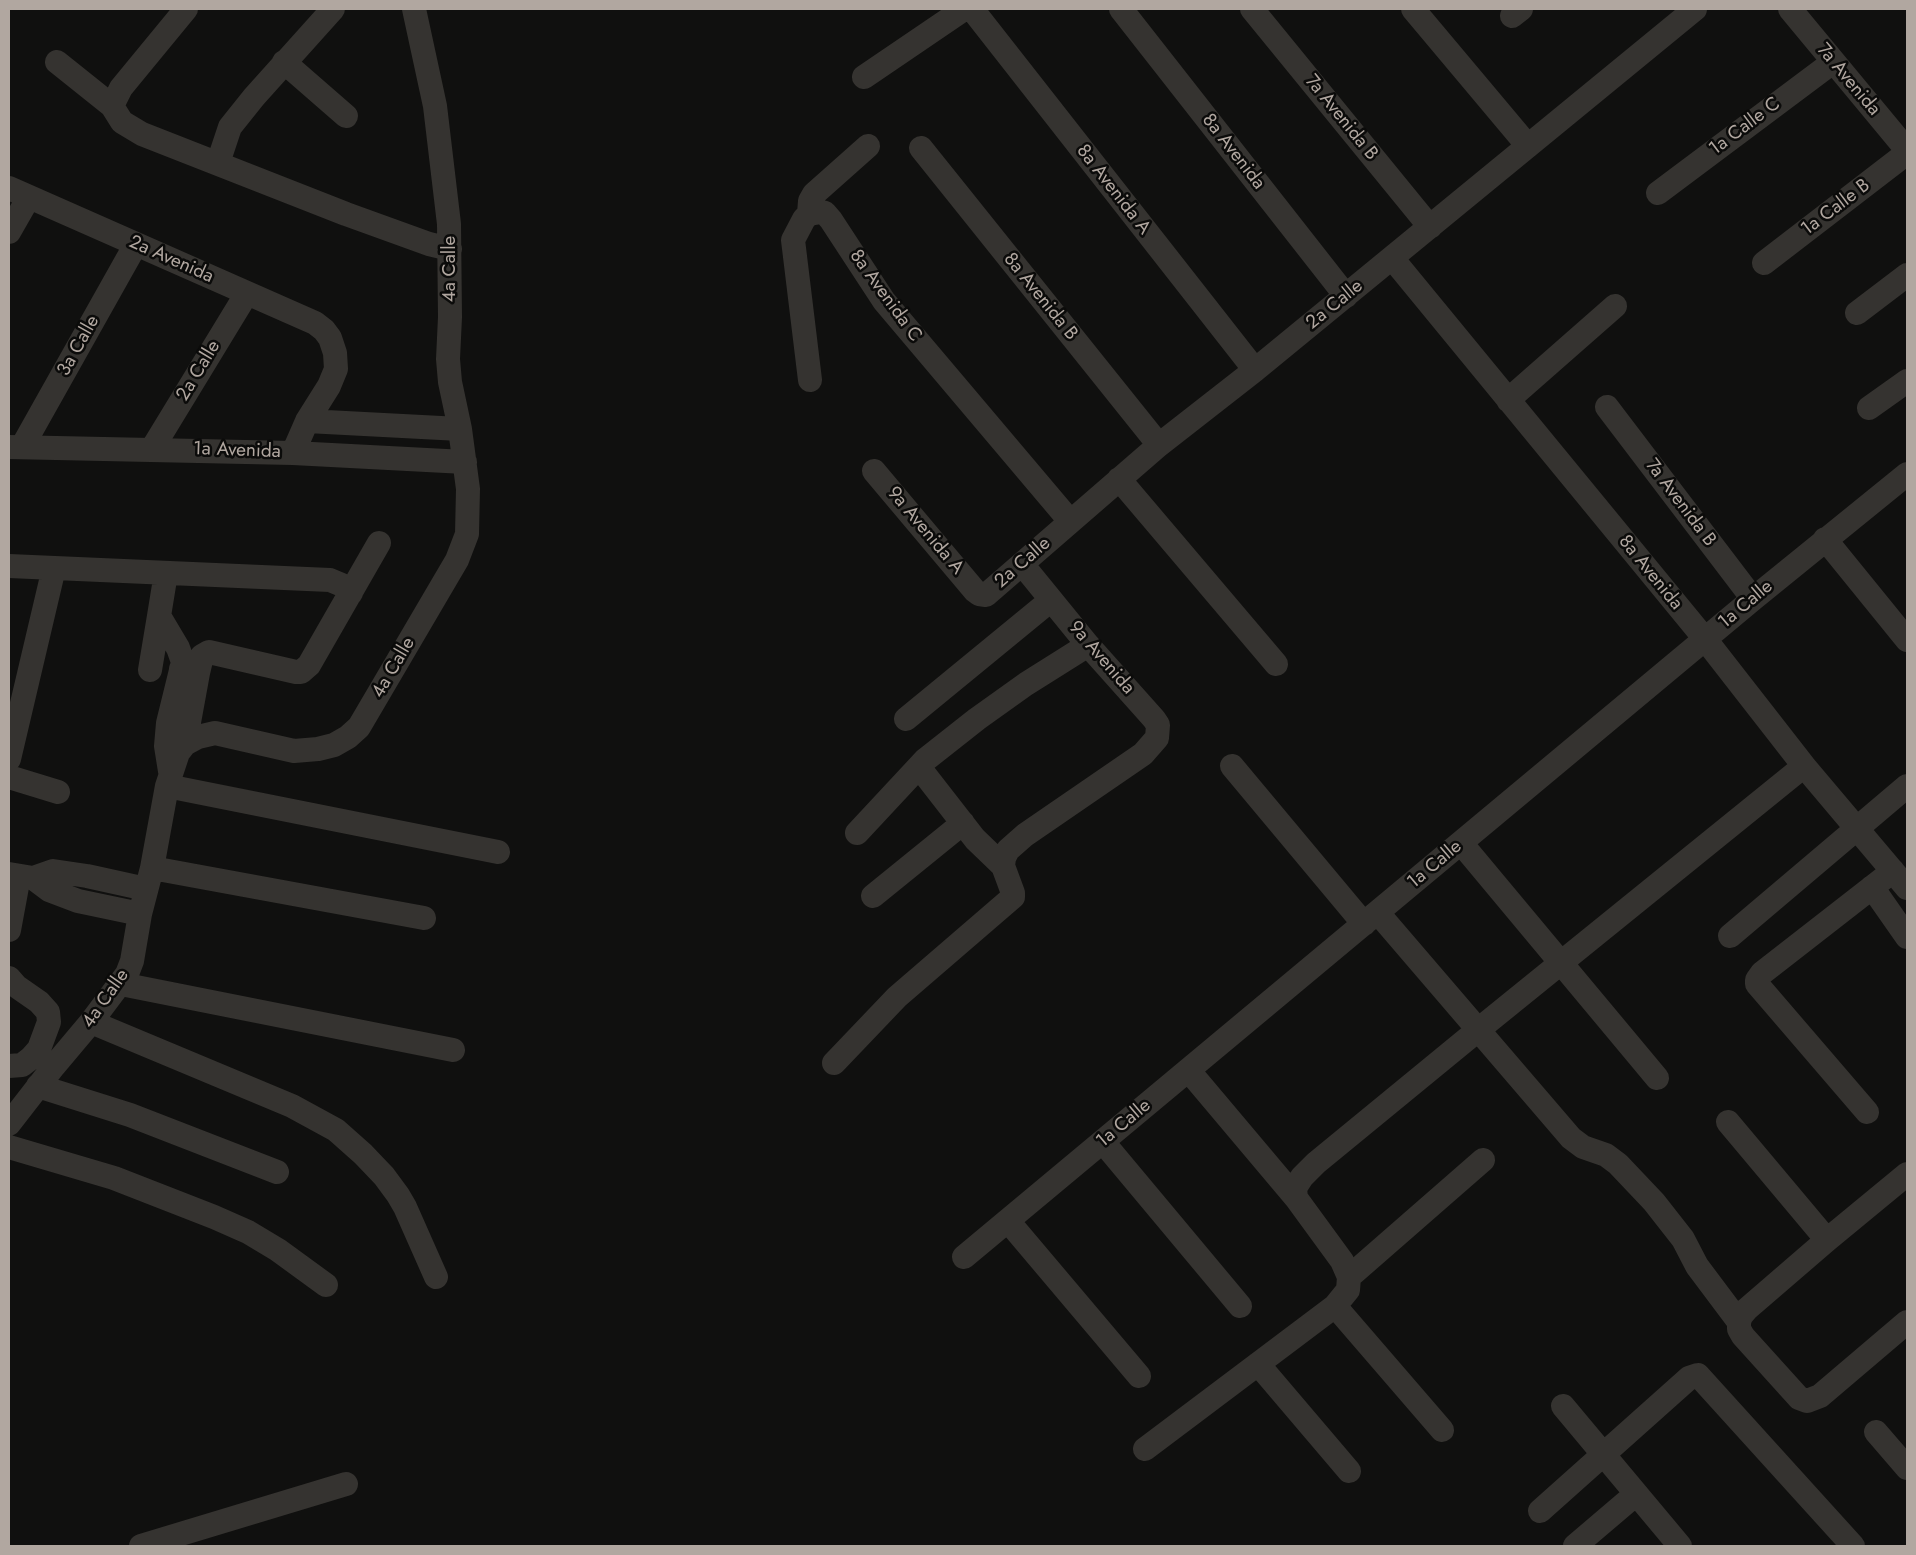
<!DOCTYPE html>
<style>
body{margin:0}
#map{position:relative;width:1916px;height:1555px;overflow:hidden;background:#10100f;font-family:Jost,sans-serif}
canvas{display:block}
.frame{position:absolute;inset:0;border:10px solid #b1a7a0;pointer-events:none}
</style>
<div id="map">
<canvas width="1916" height="1555"></canvas>
<div class="frame"></div>
</div>
<script>
const c = document.querySelector('canvas').getContext('2d');
c.lineJoin = 'round';
const shape = rows => new Path2D(rows.map(r => 'M' + r).join(''));
function stroke(path, color, width, dash) { c.strokeStyle = color; c.lineWidth = width; c.lineCap = dash ? 'butt' : 'round'; c.setLineDash(dash || []); c.stroke(path); }
function label(font, color, halo, rows, align = 'center') {
  c.font = font + ' Jost,sans-serif'; c.lineWidth = 5; c.setLineDash([]); c.textBaseline = 'middle'; c.strokeStyle = halo; c.fillStyle = color; for (const [text, x, y, turn = 0] of rows) {
    c.save(); c.translate(x, y); c.rotate((+turn || 0) * Math.PI / 180); c.textAlign = isNaN(turn) ? turn : align; if (halo) c.strokeText(text, 0, 0); c.fillText(text, 0, 0); c.restore();
  }
}
stroke(shape([
 [972,9,1255,370],
 [1121,9,1346,296],
 [1252,9,1430,227],
 [1413,9,1528,146],
 [1790,9,1907,150],
 [1512,16,1521,9],
 [57,62,112,106,122,122,142,134,346,214,429,244,450,249],
 [284,62,346,116],
 [864,77,964,9],
 [112,106,121,88,186,9],
 [921,148,1159,445],
 [218,163,230,127,254,97,333,9],
 [9,188,315,323,324,330,330,338,335,353,336,369,329,386,307,421,293,453],
 [1658,193,1833,62],
 [809,214,810,201,814,194,868,146],
 [9,232,29,197],
 [1392,258,1705,639,1804,766,1907,888],
 [1764,263,1907,153],
 [1857,313,1907,275],
 [810,380,793,240,804,219,809,214,821,212,825,213,831,220,884,301,1070,521],
 [1508,400,1615,306],
 [1607,407,1753,599],
 [1869,408,1907,381],
 [307,421,460,429],
 [9,447,293,453,465,462],
 [22,447,136,244],
 [152,449,247,293],
 [874,471,975,591,979,594,986,595,1159,445,1255,370,1695,9],
 [1119,479,1276,664],
 [1825,539,1907,640],
 [9,566,330,580,342,585,351,593],
 [166,573,159,616,178,648,183,662,168,723,166,746,170,771],
 [181,669,198,673,202,656,209,652,296,672,301,672,309,665,379,543],
 [150,670,159,616],
 [906,719,1051,600],
 [185,744,198,673],
 [9,759,54,568],
 [1232,766,1364,924],
 [919,767,975,839,1003,866],
 [9,777,58,792],
 [167,786,498,852],
 [857,833,925,760,977,719,1026,684,1088,645],
 [1461,843,1657,1078],
 [152,868,424,918],
 [9,874,33,878,53,871,87,876,146,889],
 [33,878,49,890,78,901,140,914],
 [1872,887,1907,937],
 [873,896,963,823],
 [1378,913,1571,1138,1583,1147,1606,1155,1618,1164,1654,1202,1683,1239,1697,1266,1739,1322],
 [9,930,19,876],
 [1730,936,1907,786],
 [9,978,16,986,39,1002,48,1012,49,1022,39,1049,31,1058,22,1065,9,1066],
 [121,984,453,1050],
 [91,1022,292,1106,336,1130,363,1154,384,1176,398,1195,405,1207,436,1277],
 [834,1063,897,997,1013,897,1013,893,1003,866,1004,858,1008,850,1025,835,1143,754,1157,738,1158,725,1154,719,1088,645,1022,564],
 [1189,1071,1296,1198],
 [38,1086,130,1115,277,1172],
 [1867,1112,1757,984,1757,980,1762,973,1893,871],
 [1728,1122,1827,1240],
 [9,1124,54,1066,91,1022,127,974,132,961,140,914,152,868,167,786,178,753,185,744,198,737,215,733,294,751,318,749,334,745,348,737,359,727,457,560,467,534,468,489,460,429,450,382,448,359,450,317,449,224,435,106,414,9],
 [1103,1142,1240,1306],
 [9,1147,114,1178,214,1217,248,1232,278,1250,326,1285],
 [1907,1174,1827,1240,1747,1309,1741,1316,1739,1322,1739,1329,1743,1336,1799,1398,1807,1401,1820,1396,1907,1322],
 [1008,1221,1139,1376],
 [964,1257,1753,599,1907,474],
 [1349,1277,1483,1160],
 [1335,1306,1442,1430],
 [1258,1364,1349,1471],
 [1563,1406,1680,1546],
 [1876,1432,1907,1468],
 [1145,1449,1335,1306,1348,1290,1349,1277,1342,1261,1296,1198,1295,1188,1302,1177,1316,1163,1478,1030,1804,766],
 [1540,1511,1689,1378,1698,1375,1853,1546],
 [141,1546,346,1484],
 [1575,1546,1636,1494]
]), '#353330', 24);
label('19px', '#b1a7a0', '#0b0b0a', [
 ["7a Avenida",1848,80,50],
 ["7a Avenida B",1341,118,51],
 ["1a Calle C",1745,127,-37],
 ["8a Avenida",1233,152,52],
 ["8a Avenida A",1113,190,52],
 ["1a Calle B",1836,208,-37],
 ["2a Avenida",171,260,24],
 ["4a Calle",450,269,-90],
 ["8a Avenida C",885,296,54],
 ["8a Avenida B",1040,297,51],
 ["2a Calle",1335,305,-39],
 ["3a Calle",79,346,-61],
 ["2a Calle",199,371,-59],
 ["1a Avenida",237,451,2],
 ["7a Avenida B",1680,503,53],
 ["9a Avenida A",925,531,50],
 ["2a Calle",1023,563,-41],
 ["8a Avenida",1650,573,51],
 ["1a Calle",1746,605,-40],
 ["9a Avenida",1101,658,49],
 ["4a Calle",394,668,-60],
 ["1a Calle",1435,865,-40],
 ["4a Calle",106,999,-55],
 ["1a Calle",1124,1124,-40]
]);
</script>
